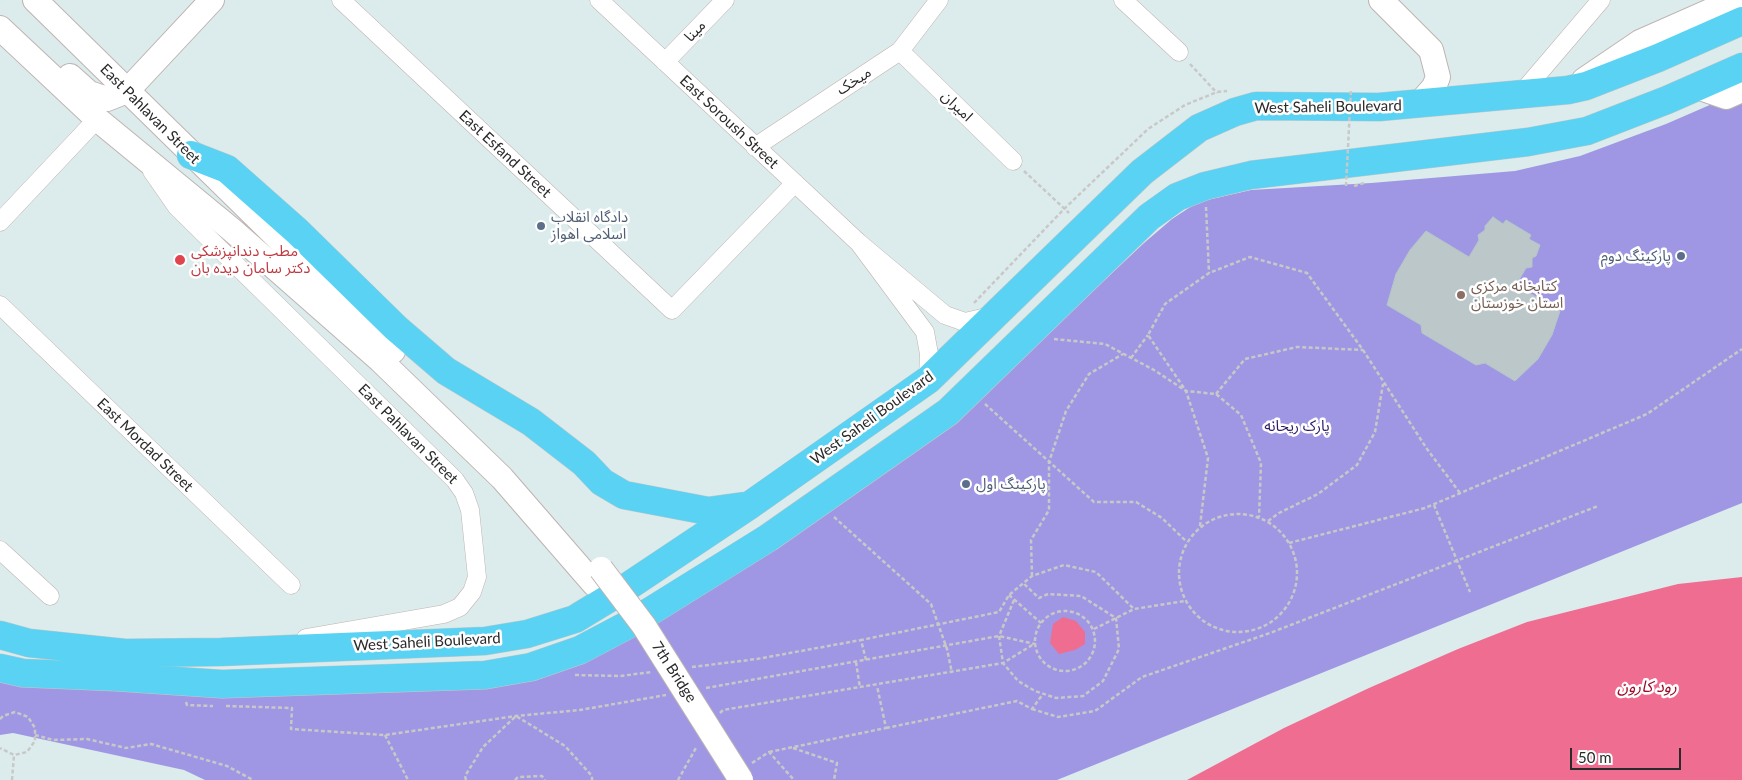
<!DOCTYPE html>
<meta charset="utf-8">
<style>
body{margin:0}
#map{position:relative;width:1742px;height:780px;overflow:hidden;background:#dcecec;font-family:Lato,sans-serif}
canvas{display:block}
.scale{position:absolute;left:1570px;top:748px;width:111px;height:22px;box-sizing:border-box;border:2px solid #2a2a2a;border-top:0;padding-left:6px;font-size:15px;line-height:18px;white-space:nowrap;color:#2a2a2a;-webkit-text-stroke:4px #fff;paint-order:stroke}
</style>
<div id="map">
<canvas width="1742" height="780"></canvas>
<div class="scale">50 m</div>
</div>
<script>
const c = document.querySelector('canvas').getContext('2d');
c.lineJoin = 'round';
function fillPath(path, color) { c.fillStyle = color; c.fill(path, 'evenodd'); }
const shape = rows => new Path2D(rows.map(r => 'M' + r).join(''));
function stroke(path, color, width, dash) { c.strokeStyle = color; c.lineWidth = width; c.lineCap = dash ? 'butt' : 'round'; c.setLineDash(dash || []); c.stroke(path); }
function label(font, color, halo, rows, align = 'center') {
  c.font = font + ' Lato,"Noto Sans Arabic",sans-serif'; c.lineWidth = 5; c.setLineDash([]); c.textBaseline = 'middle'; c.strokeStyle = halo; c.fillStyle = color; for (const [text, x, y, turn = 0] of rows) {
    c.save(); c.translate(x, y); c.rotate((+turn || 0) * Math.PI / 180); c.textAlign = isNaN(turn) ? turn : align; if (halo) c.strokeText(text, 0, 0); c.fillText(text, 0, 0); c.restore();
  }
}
fillPath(shape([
 [1742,91,1742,503,1057,780,205,780,184,770,13,733,0,735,0,677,525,671,977,400,1144,243,1172,219,1198,202,1251,190,1371,183,1515,171,1580,156,1666,124]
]), '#9f97e4');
fillPath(shape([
 [1742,577,1742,780,1187,780,1284,728,1369,688,1458,649,1527,622,1678,584],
 [1063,617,1076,621,1085,632,1085,644,1075,650,1059,654,1050,643,1053,624]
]), '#f06d92');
const building = shape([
 [1493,217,1503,224,1506,220,1531,235,1529,239,1540,245,1536,256,1532,258,1532,267,1526,268,1516,285,1560,311,1552,335,1538,359,1515,381,1485,363,1476,365,1422,333,1421,325,1387,305,1396,274,1410,250,1426,231,1469,257,1479,240,1478,235,1485,230,1485,226,1493,217]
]);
fillPath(building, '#bbc7c8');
stroke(building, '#b5c6c8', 1);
const street = shape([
 [341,0,672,310,795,183],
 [599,0,859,243],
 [1123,0,1179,52],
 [900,51,1013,161],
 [665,62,725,0],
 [1520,95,1601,0],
 [755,147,900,51,939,0],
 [152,171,177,207,455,480,464,493,470,510,477,577,472,592,460,607,444,614,306,638],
 [0,222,97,119],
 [0,305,291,585],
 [928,380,929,354,925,332,859,243,945,315,965,322,991,316],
 [0,550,50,596]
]);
const secondary = shape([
 [35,0,393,351],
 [1381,0,1431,50,1438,77,1434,87,1419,104],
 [0,28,97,119,232,230,380,360,502,478,594,584],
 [70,76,89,93,107,99,127,91,212,0],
 [1584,80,1640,42,1735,0],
 [1697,87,1726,97,1742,90]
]);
const primary = shape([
 [191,155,227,169,297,231,396,328,446,371,531,422,584,463,602,482,624,495,708,511,744,506],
 [0,635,29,643,125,653,221,652,485,641,527,634,575,619,621,591,750,505,928,380,1142,172,1199,128,1235,112,1256,106,1379,107,1568,90,1586,86,1658,58,1742,21],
 [0,668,23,673,117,677,222,684,485,675,531,667,580,650,633,622,768,538,948,412,1149,217,1177,197,1205,186,1251,175,1528,142,1587,131,1667,100,1742,67]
]);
stroke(street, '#beb4b0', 19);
stroke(secondary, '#beb4b0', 26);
stroke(primary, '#c8c8c8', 29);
stroke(shape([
 [1190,64,1217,93],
 [1024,171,1069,213],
 [1354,186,1364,183],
 [1206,207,1209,273],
 [974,303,1064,209,1148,129,1185,105,1217,92,1227,91],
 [1054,339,1105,344,1154,370,1186,391,1216,394,1241,415,1261,463,1259,517],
 [1131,358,1148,335],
 [1216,394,1245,359,1297,347,1363,350],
 [985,404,1094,502,1136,502,1162,518,1187,542],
 [1434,505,1470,592],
 '1179 573a59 59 0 1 1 118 0a59 59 0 1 1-118 0Z',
 [834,517,931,604,947,649,952,673],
 [1268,521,1279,513,1318,494,1357,465,1375,432,1383,384],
 [1200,526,1208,458,1186,391,1148,335,1165,304,1209,273,1250,257,1307,273,1363,350,1427,449,1460,493],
 [1289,543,1425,508,1647,414,1742,349],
 [1032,576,1031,540,1049,510,1049,462,1066,411,1089,374,1123,354],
 [1009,595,1041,623],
 [1014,600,999,636,1003,663,1018,681,1035,691,1056,698,1083,696,1103,681,1119,649,1116,618,1081,596,1048,594,1039,598,1023,583],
 '1035 641a30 30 0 1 1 60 0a30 30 0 1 1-60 0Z',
 [1094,629,1134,609,1185,601],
 [866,660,861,640,999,612,1009,595,1032,576,1064,565,1096,572,1134,609],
 [856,662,860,688],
 [692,667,757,659,861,640],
 [575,675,620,676,652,672],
 [706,688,999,636,1035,644],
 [186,702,187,705,213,706],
 [226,706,292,708,291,729,385,735,516,716,580,710,666,695],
 [1032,709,1058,717,1095,711,1142,677,1270,633,1598,506],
 [720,713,723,710,1003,663,1034,644],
 [0,719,3,716,15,712,28,717,35,728,35,741,27,752,14,755,0,748],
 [886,728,1017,701,1032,709,1043,694],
 [35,735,53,740,87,739,126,748,151,744,227,766,253,780],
 [385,735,408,780],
 [793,748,837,763,834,780],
 [769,752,886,728,877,686],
 [752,763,769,752,794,780],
 [12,780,14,755],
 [466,780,465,776,483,747,516,716,565,746,592,776,592,780],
 [515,780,518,777,542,776,545,780],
 [678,780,697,746]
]), '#c8c8c8', 2.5, [4, 2.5]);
stroke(street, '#fff', 18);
stroke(secondary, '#fff', 24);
stroke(primary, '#5ad2f3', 28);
const secondaryBridge = shape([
 [601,569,644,626,741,780]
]);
stroke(secondaryBridge, '#beb4b0', 26, []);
stroke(shape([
 [1346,186,1351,89]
]), '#c8c8c8', 2.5, [4, 2.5]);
stroke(secondaryBridge, '#fff', 24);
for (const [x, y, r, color] of [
 [541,226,5,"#5c6f8a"],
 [1681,256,5,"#5c6f8a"],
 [180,260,6,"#e0444e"],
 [1461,295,5,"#8d6e63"],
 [966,484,5,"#5c6f8a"]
]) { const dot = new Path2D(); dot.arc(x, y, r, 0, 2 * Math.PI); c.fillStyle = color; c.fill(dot); stroke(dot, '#fff', 2); }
label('15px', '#2a2a2a', '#fff', [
 ["مینا",695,31,-46],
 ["میخک",854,81,-33],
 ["امیران",957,106,44],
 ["West Saheli Boulevard",1328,107,-1],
 ["East Pahlavan Street",150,114,45],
 ["East Soroush Street",729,122,43],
 ["East Esfand Street",505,154,43],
 ["West Saheli Boulevard",872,418,-36],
 ["East Pahlavan Street",408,434,45],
 ["East Mordad Street",145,445,44],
 ["West Saheli Boulevard",427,642,-3],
 ["7th Bridge",674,672,57]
]);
label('15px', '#4e5e75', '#fff', [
 ["دادگاه انقلاب",551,217],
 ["اسلامی اهواز",551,234],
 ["پارکینگ دوم",1671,256,"right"],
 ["پارکینگ اول",976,484]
], 'left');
label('15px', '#be3a42', '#fff', [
 ["مطب دندانپزشکی",191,251],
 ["دکتر سامان دیده بان",191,268]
], 'left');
label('15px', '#785e54', '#fff', [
 ["کتابخانه مرکزی",1471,286],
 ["استان خوزستان",1471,303]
], 'left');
label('15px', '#2c1968', '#fff', [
 ["پارک ریحانه",1297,426]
]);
label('italic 16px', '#9d0b29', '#fff', [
 ["رود کارون",1647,687]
]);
</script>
